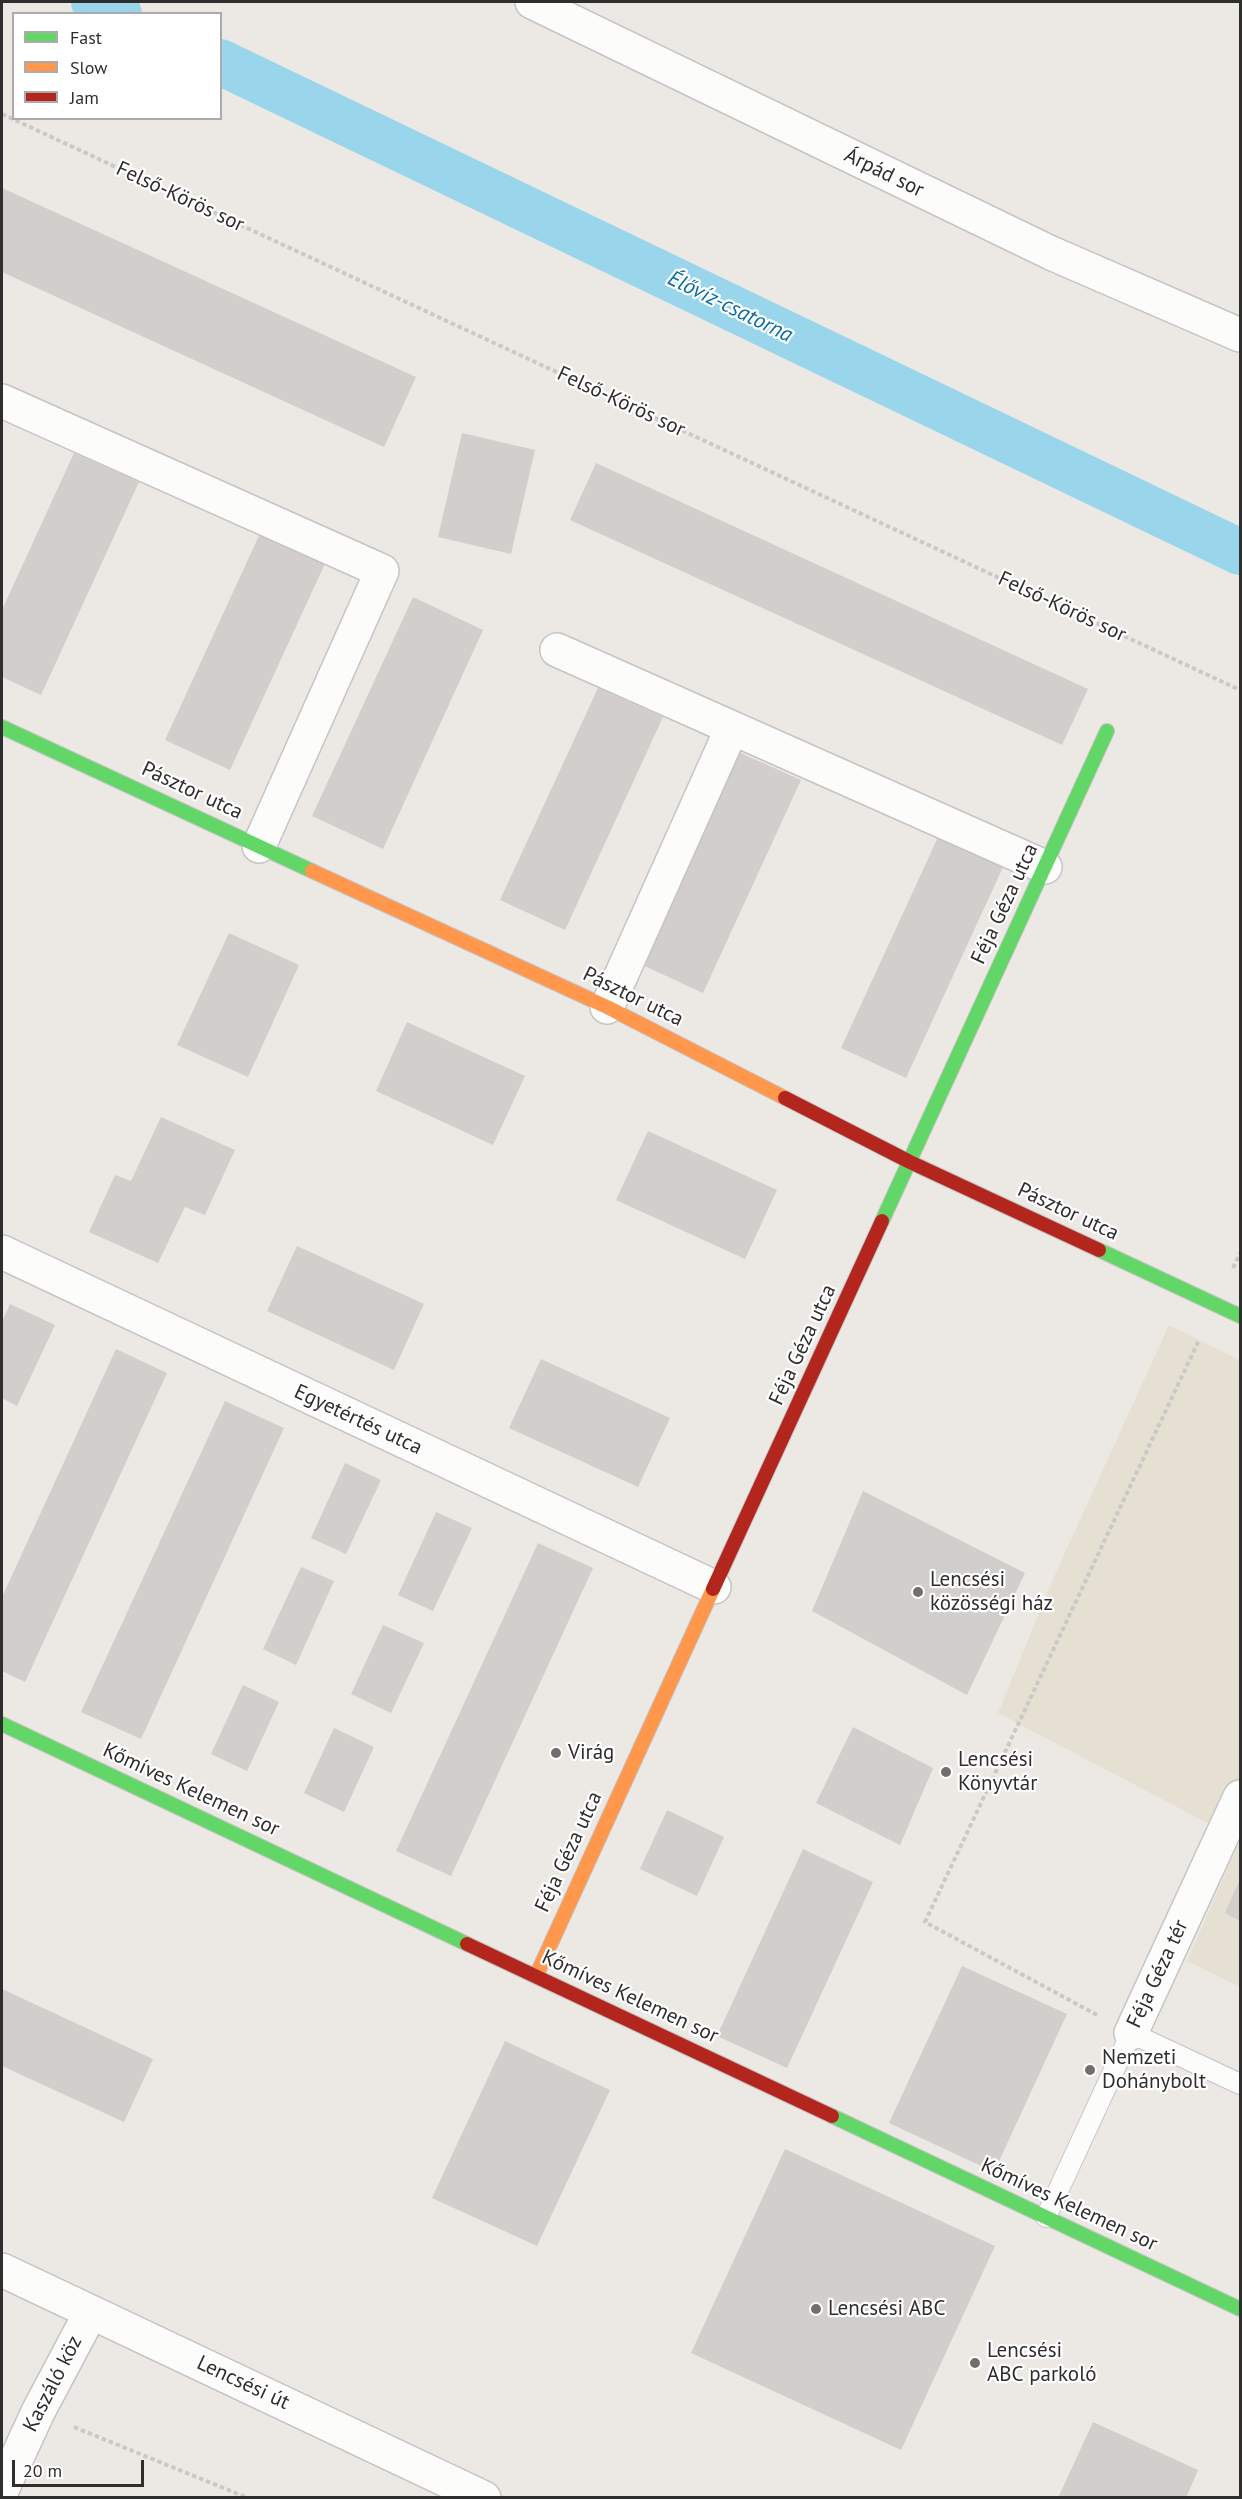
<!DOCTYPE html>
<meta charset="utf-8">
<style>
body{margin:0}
#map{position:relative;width:1242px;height:2499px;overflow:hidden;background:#ece8e4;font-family:"PT Sans",sans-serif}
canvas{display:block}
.frame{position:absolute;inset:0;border:3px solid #2e2e2e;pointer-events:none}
.legend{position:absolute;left:12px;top:12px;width:210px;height:108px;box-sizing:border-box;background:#fff;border:2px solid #ababab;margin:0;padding:8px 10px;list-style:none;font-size:18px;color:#2e2e2e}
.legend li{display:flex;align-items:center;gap:12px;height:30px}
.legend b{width:30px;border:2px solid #ababab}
.scale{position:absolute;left:12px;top:2460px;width:132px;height:27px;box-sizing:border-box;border:3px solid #2e2e2e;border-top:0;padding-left:8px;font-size:18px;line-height:21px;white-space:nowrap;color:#2e2e2e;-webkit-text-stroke:4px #fff;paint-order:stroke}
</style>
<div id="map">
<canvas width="1242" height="2499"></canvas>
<div class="frame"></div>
<ul class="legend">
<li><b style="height:8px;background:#63d668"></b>Fast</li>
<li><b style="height:8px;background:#ff974d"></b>Slow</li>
<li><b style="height:8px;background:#b3261e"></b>Jam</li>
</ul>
<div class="scale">20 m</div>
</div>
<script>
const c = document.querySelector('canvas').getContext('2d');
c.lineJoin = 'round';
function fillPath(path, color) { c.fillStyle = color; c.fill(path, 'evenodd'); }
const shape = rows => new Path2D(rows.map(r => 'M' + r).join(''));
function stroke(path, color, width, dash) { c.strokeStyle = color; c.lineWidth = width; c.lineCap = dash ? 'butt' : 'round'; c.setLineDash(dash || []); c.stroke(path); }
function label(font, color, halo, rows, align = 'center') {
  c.font = font + ' "PT Sans",sans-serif'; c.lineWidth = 4.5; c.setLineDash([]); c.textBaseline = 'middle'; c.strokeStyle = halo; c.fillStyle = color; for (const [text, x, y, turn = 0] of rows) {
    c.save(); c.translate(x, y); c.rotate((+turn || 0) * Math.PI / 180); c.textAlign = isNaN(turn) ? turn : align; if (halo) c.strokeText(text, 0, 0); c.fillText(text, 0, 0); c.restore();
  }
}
fillPath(shape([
 [1169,1325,1240,1360,1240,1987,1187,1961,1240,1840,998,1713,1053,1579]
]), '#e6e0d3');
stroke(shape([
 [94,2,119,14],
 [220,62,1240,552]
]), '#99d6ec', 46);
fillPath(shape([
 [2,188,416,377,384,447,2,272],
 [462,433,535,450,511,554,438,537],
 [74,453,139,482,41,695,2,677,2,610],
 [596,463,1088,689,1062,745,570,520],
 [263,527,328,557,230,770,165,740],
 [413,597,483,630,383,849,312,816],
 [598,688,663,717,565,930,500,900],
 [736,751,801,780,703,993,638,963],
 [939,835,1004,865,906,1078,841,1048],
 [229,933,299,965,248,1077,177,1045],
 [407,1022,525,1076,493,1145,376,1091],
 [161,1117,235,1150,205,1215,185,1207,158,1263,89,1232,115,1175,131,1181],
 [648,1131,777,1190,745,1259,616,1200],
 [297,1246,424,1304,394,1370,267,1311],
 [10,1304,55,1325,17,1406,2,1398,2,1322],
 [116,1349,167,1373,25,1682,2,1671,2,1597],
 [541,1359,670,1418,638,1487,509,1428],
 [225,1401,284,1428,141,1739,81,1712],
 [345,1463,381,1480,346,1554,311,1538],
 [863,1491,1025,1573,967,1695,812,1611],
 [436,1512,472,1528,433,1611,398,1595],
 [538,1543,593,1568,451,1876,396,1851],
 [301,1567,334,1581,296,1665,263,1649],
 [383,1625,424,1643,391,1713,351,1694],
 [243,1685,279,1702,247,1771,211,1754],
 [853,1727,933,1768,900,1845,816,1803],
 [334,1728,374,1747,344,1812,304,1793],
 [667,1810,724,1837,697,1896,640,1869],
 [803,1849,873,1882,787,2068,717,2036],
 [1240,1879,1240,1921,1225,1913],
 [962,1966,1067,2014,994,2172,889,2123],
 [2,1989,153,2059,124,2122,2,2066],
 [505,2041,610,2090,537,2246,432,2198],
 [785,2149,995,2246,901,2450,691,2353],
 [1093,2422,1198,2470,1186,2498,1058,2498]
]), '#d1cecb');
const lane = shape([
 [1046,2217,1131,2033,1240,2084]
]);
const street = shape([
 [532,2,1051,253,1240,335],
 [2,401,382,571,259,846],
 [557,650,1045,867],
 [607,1007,732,728],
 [2,1252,714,1587],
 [1131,2033,1240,1797],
 [2,2270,484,2498],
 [2,2490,38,2412,91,2312]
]);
const fast = shape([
 [2,727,312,871],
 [882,1221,1107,731],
 [1099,1250,1240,1316],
 [2,1724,467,1944],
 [832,2116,1240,2309]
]);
const slow = shape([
 [312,871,607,1007,785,1098],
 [536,1976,713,1589]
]);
const jam = shape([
 [785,1098,910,1162,1099,1250],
 [713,1589,882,1221],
 [467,1944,832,2116]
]);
stroke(lane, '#c5c4c5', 22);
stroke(street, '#c5c4c5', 36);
stroke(fast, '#c5c4c5', 16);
stroke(slow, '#c5c4c5', 16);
stroke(jam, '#c5c4c5', 16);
stroke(shape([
 [2,114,1240,690],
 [1233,1268,1240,1253],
 [1097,2015,925,1922,1199,1340],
 [74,2427,248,2498]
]), '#c9c9c8', 4, [4.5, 3]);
stroke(lane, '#fcfcfb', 20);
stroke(street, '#fcfcfb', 33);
stroke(fast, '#63d668', 14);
stroke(slow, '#ff974d', 14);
stroke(jam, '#b3261e', 14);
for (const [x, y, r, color] of [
 [918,1592,6,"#706f6e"],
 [556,1753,6,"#706f6e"],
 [946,1772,6,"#706f6e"],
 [1090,2070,6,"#706f6e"],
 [816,2309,6,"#706f6e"],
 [975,2363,6,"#706f6e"]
]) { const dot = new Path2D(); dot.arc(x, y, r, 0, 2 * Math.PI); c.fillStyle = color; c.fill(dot); stroke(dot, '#fff', 2); }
label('21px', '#2e2e2e', '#fff', [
 ["Árpád sor",884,173,26],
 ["Felső-Körös sor",180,197,25],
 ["Felső-Körös sor",621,402,25],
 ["Felső-Körös sor",1062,607,25],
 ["Pásztor utca",192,791,25],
 ["Féja Géza utca",1005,904,-65],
 ["Pásztor utca",633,997,26],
 ["Pásztor utca",1068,1212,25],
 ["Féja Géza utca",803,1345,-65],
 ["Egyetértés utca",358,1420,25],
 ["Kőmíves Kelemen sor",191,1790,25],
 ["Féja Géza utca",569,1852,-65],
 ["Féja Géza tér",1158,1974,-65],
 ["Kőmíves Kelemen sor",630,1997,25],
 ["Kőmíves Kelemen sor",1069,2205,25],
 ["Lencsési út",243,2383,25],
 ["Kaszáló köz",53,2384,-63]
]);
label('21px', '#2e2e2e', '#fff', [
 ["Lencsési",930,1580],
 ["közösségi ház",930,1604],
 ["Virág",568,1753],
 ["Lencsési",958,1760],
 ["Könyvtár",958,1784],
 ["Nemzeti",1102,2058],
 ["Dohánybolt",1102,2082],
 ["Lencsési ABC",828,2309],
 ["Lencsési",987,2351],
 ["ABC parkoló",987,2375]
], 'left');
label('italic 22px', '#0d6fa3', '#fff', [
 ["Élővíz-csatorna",730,307,26]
]);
</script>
